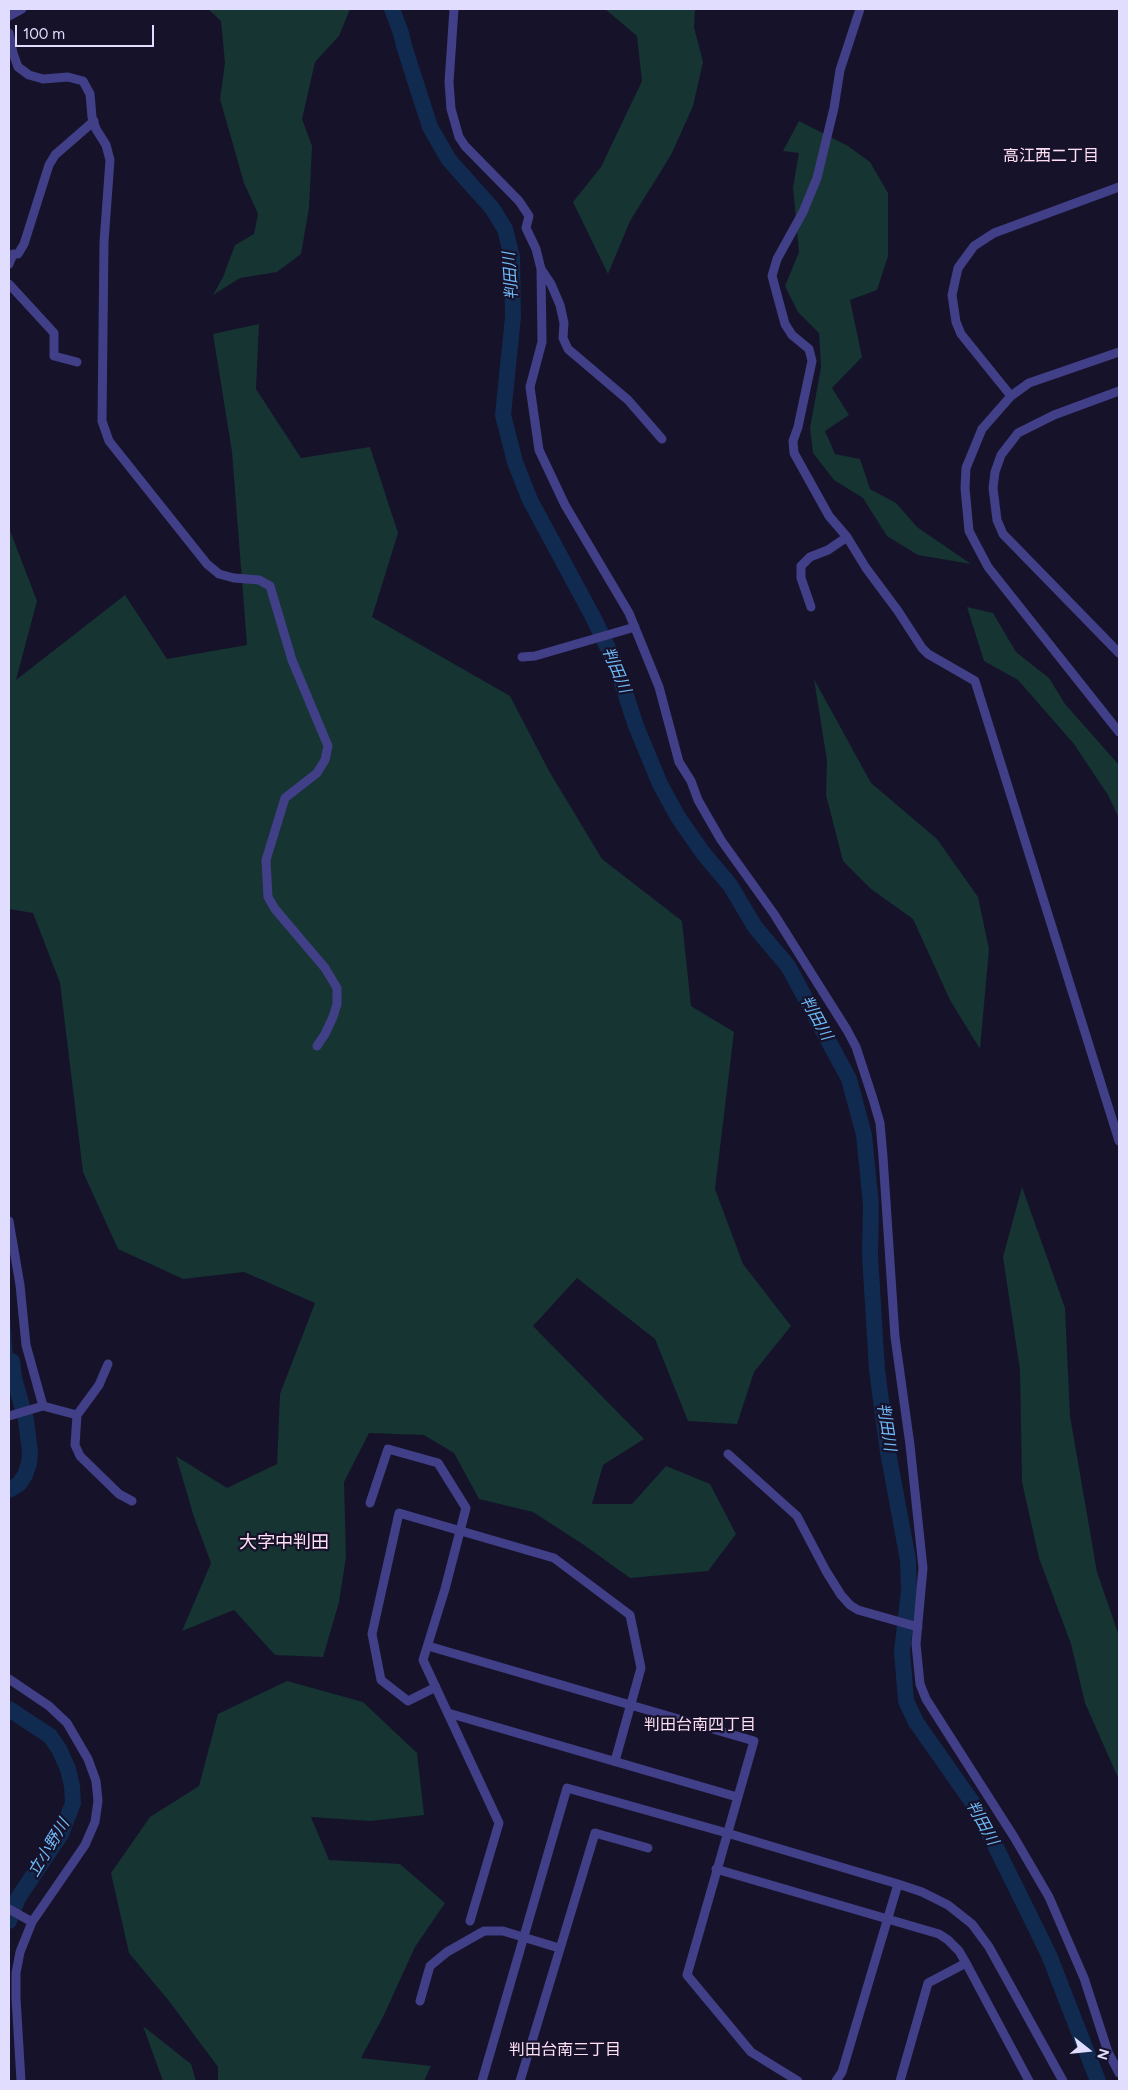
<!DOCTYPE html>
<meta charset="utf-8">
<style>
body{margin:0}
#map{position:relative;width:1128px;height:2090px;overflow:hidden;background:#16122a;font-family:Figtree,sans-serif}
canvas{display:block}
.frame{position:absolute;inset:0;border:10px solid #e0ddfe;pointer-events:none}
.north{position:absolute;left:1063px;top:2025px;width:50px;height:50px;-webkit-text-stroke:4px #16122a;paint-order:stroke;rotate:106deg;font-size:14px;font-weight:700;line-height:20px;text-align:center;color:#e0ddfe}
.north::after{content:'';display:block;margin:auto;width:18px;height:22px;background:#e0ddfe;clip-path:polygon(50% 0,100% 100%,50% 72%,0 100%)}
.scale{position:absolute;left:15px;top:25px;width:139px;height:22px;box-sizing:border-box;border:2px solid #e0ddfe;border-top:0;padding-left:6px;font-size:15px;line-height:18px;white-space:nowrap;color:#e0ddfe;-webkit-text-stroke:4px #16122a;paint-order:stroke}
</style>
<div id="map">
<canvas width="1128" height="2090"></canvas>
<div class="frame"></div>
<div class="north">N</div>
<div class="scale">100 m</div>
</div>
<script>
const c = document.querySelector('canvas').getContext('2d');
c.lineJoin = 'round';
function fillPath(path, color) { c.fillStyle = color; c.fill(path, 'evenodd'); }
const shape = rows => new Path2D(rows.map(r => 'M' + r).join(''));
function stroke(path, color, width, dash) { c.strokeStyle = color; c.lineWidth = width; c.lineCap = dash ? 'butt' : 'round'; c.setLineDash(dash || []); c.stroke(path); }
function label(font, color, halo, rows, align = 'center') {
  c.font = font + ' Figtree,"Noto Sans JP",sans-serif'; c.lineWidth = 4.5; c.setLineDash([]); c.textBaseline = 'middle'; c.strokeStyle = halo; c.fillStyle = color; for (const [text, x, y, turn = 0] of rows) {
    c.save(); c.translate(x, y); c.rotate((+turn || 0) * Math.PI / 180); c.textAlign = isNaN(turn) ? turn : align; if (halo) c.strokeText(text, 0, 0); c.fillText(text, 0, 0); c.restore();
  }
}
fillPath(shape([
 [208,9,350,9,339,36,315,62,302,119,312,146,309,208,301,254,277,272,240,278,213,295,223,277,235,245,254,234,258,214,244,183,220,99,225,63,221,21],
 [605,9,695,9,694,27,703,62,693,106,671,155,630,221,608,274,573,202,601,167,642,81,637,36],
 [799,121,848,146,870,162,888,193,888,256,877,290,850,300,862,357,832,388,849,415,825,431,835,454,860,459,870,489,896,503,917,527,971,564,918,555,887,536,863,498,834,480,813,453,810,428,821,367,819,333,798,312,785,286,799,252,793,187,799,153,783,151],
 [259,324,256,389,301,458,370,447,398,533,372,617,510,696,549,771,602,859,682,921,691,1006,734,1032,715,1189,743,1264,791,1326,754,1372,737,1424,688,1421,655,1339,577,1278,533,1326,644,1439,603,1465,592,1504,632,1504,666,1466,710,1484,736,1534,708,1571,630,1578,584,1545,533,1512,479,1499,454,1453,424,1435,369,1433,344,1482,346,1557,339,1602,323,1657,275,1655,234,1610,182,1631,211,1563,194,1517,176,1456,227,1488,277,1464,280,1394,315,1303,244,1272,183,1279,118,1249,83,1172,60,983,33,913,9,909,9,528,37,601,16,680,125,595,167,659,247,645,232,452,213,334],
 [967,607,993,613,1016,652,1049,678,1065,704,1119,765,1119,818,1108,795,1074,744,1018,680,984,661],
 [814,679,871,783,937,839,978,897,989,949,980,1049,950,1000,913,919,871,889,843,861,826,795,827,761],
 [1022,1187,1065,1308,1070,1416,1097,1572,1119,1636,1119,1780,1085,1703,1071,1644,1039,1558,1022,1482,1020,1370,1003,1257],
 [287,1681,363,1702,417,1753,424,1815,370,1821,311,1817,329,1860,400,1864,445,1903,415,1947,383,2017,361,2058,431,2066,424,2081,218,2081,218,2067,169,2001,129,1953,111,1873,150,1817,199,1786,218,1714],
 [143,2026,191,2064,196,2081,163,2081]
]), '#153432');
stroke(shape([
 [9,1320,12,1361]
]), '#112a4f', 2.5);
stroke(shape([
 [392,9,401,33,404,46,430,127,449,160,492,208,505,229,512,257,513,317,503,415,515,462,530,500,593,617,616,665,636,726,660,784,678,817,703,853,730,885,755,927,788,966,849,1079,864,1135,871,1205,870,1255,877,1370,888,1452,908,1560,909,1591,902,1651,906,1701,916,1722,977,1809,1027,1910,1049,1955,1098,2081],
 [9,1490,19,1484,25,1475,29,1463,30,1452,26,1420,14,1378,12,1361],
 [9,1709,50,1736,59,1749,68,1769,72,1786,73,1803,61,1834,18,1898,9,1921]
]), '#112a4f', 16);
stroke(shape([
 [454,9,449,82,451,109,459,137,465,146,519,201,529,216,526,228,536,249,541,269,542,342,530,387,539,450,565,505,629,613,659,687,679,762,691,781,698,800,721,840,774,914,847,1030,856,1047,873,1099,880,1123,883,1157,895,1337,910,1445,923,1568,916,1644,920,1684,926,1699,1014,1837,1049,1897,1084,1978,1108,2052,1119,2073],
 [860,9,840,70,834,108,817,178,803,212,777,259,772,276,785,324,792,335,809,349,812,361,798,427,793,441,794,453,829,516,847,537,866,568,898,611,922,648,928,654,975,681,1119,1141],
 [9,16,22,9],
 [9,33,13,53,18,67,29,75,43,79,68,77,83,81,90,94,92,117,96,129,106,145,110,160,104,242,102,421,109,441,207,564,219,574,234,578,259,580,270,586,292,660,328,746,325,760,317,773,285,798,266,860,268,897,275,909,325,968,337,988,337,1004,333,1017,325,1034,317,1046],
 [9,264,13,254,18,254,24,244,49,165,55,155,94,121],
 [541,269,551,284,560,305,564,323,563,338,568,349,628,400,662,439],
 [9,284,54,333,54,356,77,362],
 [1119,352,1029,383,1011,396,982,429,966,468,965,488,969,531,988,567,1119,732],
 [1119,391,1054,415,1018,433,1001,455,995,472,993,488,997,520,1003,534,1119,653],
 [1011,396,961,334,956,322,952,295,958,268,974,246,994,233,1119,187],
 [811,607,801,578,801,566,810,557,828,550,847,537],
 [522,657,535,656,635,627],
 [9,1221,20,1285,26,1345,43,1406,9,1416],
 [108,1364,99,1385,77,1415,75,1445,80,1456,119,1494,132,1501],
 [43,1406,77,1415],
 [728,1454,797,1516,826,1571,841,1595,850,1605,858,1610,918,1627],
 [370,1503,388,1449,438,1463,466,1508,445,1589,423,1660,499,1823,470,1921],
 [428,1646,754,1741,687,1975,751,2052,798,2081],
 [9,1679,49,1706,67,1723,88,1759,96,1781,98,1801,95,1822,85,1845,32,1922,20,1952,16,1973,16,1998,21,2081],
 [436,1687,408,1701,381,1680,372,1634,399,1513,554,1558,630,1615,641,1668,615,1761],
 [448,1713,737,1797],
 [716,1869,939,1934,948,1940,959,1951,966,1963,1029,2081],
 [9,1909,32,1922],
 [420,2001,430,1966,447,1952,484,1931,503,1931,559,1948],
 [482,2081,567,1788,727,1833,898,1884,922,1892,948,1905,972,1924,989,1947,1063,2081],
 [520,2081,595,1833,648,1848],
 [836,2081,842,2072,898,1884],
 [900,2081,928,1983,966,1963]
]), '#413f87', 9);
label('16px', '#fedff3', '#16122a', [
 ["高江西二丁目",1051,156],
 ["判田台南四丁目",700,1725],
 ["判田台南三丁目",565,2050]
]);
label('italic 16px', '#6fbbf9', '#16122a', [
 ["判田川",511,276,-94],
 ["判田川",616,670,67],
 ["判田川",816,1018,61],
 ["判田川",886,1427,81],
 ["判田川",982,1823,61],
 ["立小野川",49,1848,-59]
]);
label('18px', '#fedff3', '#16122a', [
 ["大字中判田",284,1543]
]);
</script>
